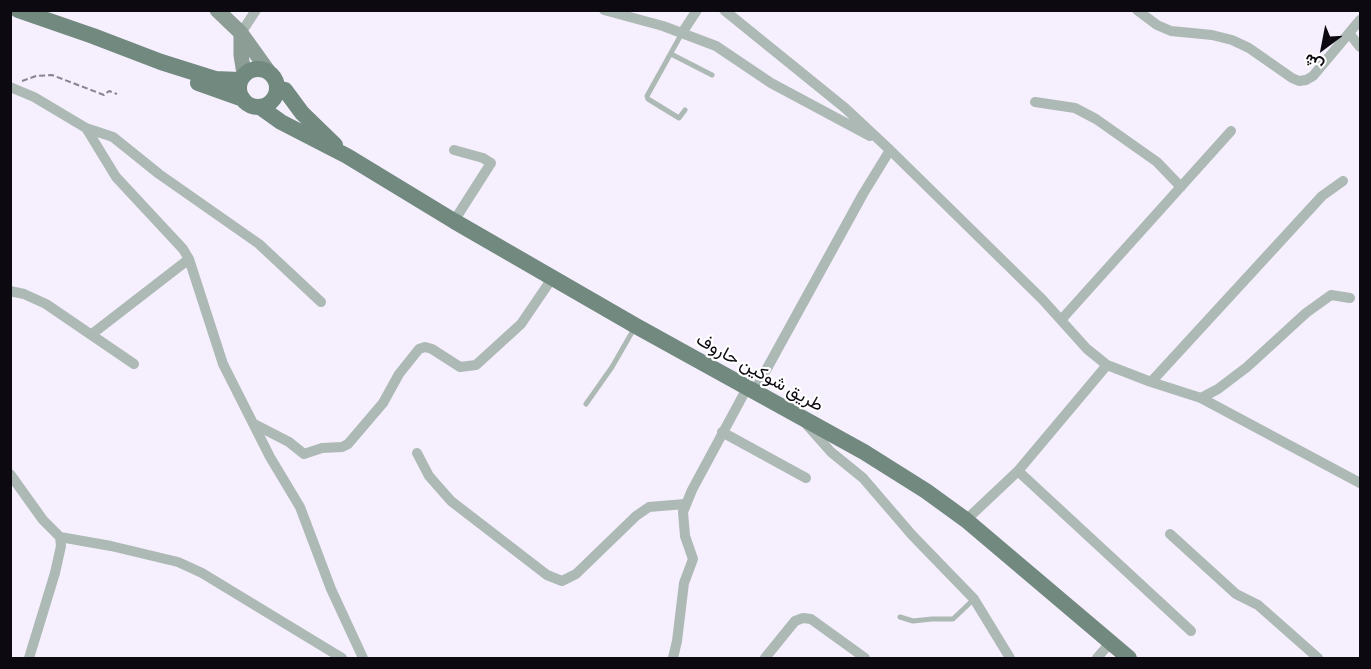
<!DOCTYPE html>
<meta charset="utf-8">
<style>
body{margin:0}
#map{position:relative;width:1371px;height:669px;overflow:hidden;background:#f6effe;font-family:Barlow,Vazirmatn,sans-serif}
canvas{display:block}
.frame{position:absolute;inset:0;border:12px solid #0d0911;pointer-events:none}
.north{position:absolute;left:1293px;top:18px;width:60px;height:60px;-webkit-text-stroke:4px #fff;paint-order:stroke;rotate:212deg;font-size:16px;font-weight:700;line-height:24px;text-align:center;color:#0d0911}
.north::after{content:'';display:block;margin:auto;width:21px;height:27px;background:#0d0911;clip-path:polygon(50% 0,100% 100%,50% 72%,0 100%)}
</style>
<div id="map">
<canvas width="1371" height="669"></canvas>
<div class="frame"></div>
<div class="north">ش</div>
</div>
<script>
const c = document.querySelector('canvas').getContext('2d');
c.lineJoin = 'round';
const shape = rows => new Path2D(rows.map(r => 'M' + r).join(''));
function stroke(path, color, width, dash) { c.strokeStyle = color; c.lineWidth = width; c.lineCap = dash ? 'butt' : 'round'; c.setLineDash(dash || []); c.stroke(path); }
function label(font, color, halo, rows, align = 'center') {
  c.font = font + ' Barlow,Vazirmatn,sans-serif'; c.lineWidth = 4.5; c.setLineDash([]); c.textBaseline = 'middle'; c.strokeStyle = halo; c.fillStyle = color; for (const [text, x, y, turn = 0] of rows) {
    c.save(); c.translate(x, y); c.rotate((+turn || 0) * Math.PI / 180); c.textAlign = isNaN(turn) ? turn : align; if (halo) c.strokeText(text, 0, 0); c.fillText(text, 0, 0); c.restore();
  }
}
stroke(shape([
 [22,81,36,76,52,75,104,95,109,91,117,94]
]), '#8a8490', 2, [6, 3]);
stroke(shape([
 [682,33,647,96,648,99,679,118,685,110],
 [671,54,712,75],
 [586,404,612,367,635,327],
 [900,617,913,621,932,619,953,619,974,599]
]), '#adb9b4', 5);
stroke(shape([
 [604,10,663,26,716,46,771,83,870,136],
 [724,10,845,108,890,150,1042,299,1087,349,1107,365,1151,382,1201,398,1360,483],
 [1137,10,1157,25,1171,31,1212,35,1232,40,1249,48,1292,78,1299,81,1306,80,1313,76,1360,20],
 [241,33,256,10],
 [682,33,697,10],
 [1349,33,1360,47],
 [10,87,34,97,86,128,116,177,183,249,189,259,223,364,270,457,300,507,331,589,363,658],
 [1035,102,1075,108,1096,119,1157,162,1181,187],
 [86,128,113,137,159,174,259,244,321,302],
 [454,221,491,163,483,158,454,150],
 [10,291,24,294,46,304,134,364],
 [1061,320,1231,131],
 [92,334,189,259],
 [1151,382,1322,196,1343,181],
 [754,392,863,194,890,150],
 [1201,398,1218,389,1247,367,1306,313,1331,295,1350,298],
 [254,424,289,442,304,454,322,448,342,447,348,444,383,403,399,374,419,349,425,347,432,349,460,367,476,365,521,324,553,277],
 [807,425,831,452,863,478,912,535,974,599,1010,658],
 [722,432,806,478],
 [417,453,429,476,451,501,547,575,562,581,576,574,636,516,649,507,685,504],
 [1018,471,1191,631],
 [10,474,43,520,60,537,61,546,55,573,29,658],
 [966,520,1018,471,1107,365],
 [1170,534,1236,594,1258,605,1318,658],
 [60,537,111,546,178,562,202,573,342,658],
 [673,658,677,641,684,583,693,559,685,536,683,512,692,490,747,388],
 [765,658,795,621,803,618,811,619,865,658],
 [1097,658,1110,643]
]), '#adb9b4', 10);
stroke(shape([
 [217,10,241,33,269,72],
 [241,33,241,55,244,74]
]), '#8b9d95', 15);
stroke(shape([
 [18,10,93,36,161,62,215,79,240,80],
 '239 88a19 19 0 1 1 38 0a19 19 0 1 1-38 0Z',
 [198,83,243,99],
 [278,89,285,90,302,113,335,145],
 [260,107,281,122,347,156,454,221,636,326,864,452,926,491,966,520,1129,658]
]), '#72897f', 16);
label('18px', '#0d0911', '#fff', [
 ["طريق شوكين حاروف",760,372,29]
]);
</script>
